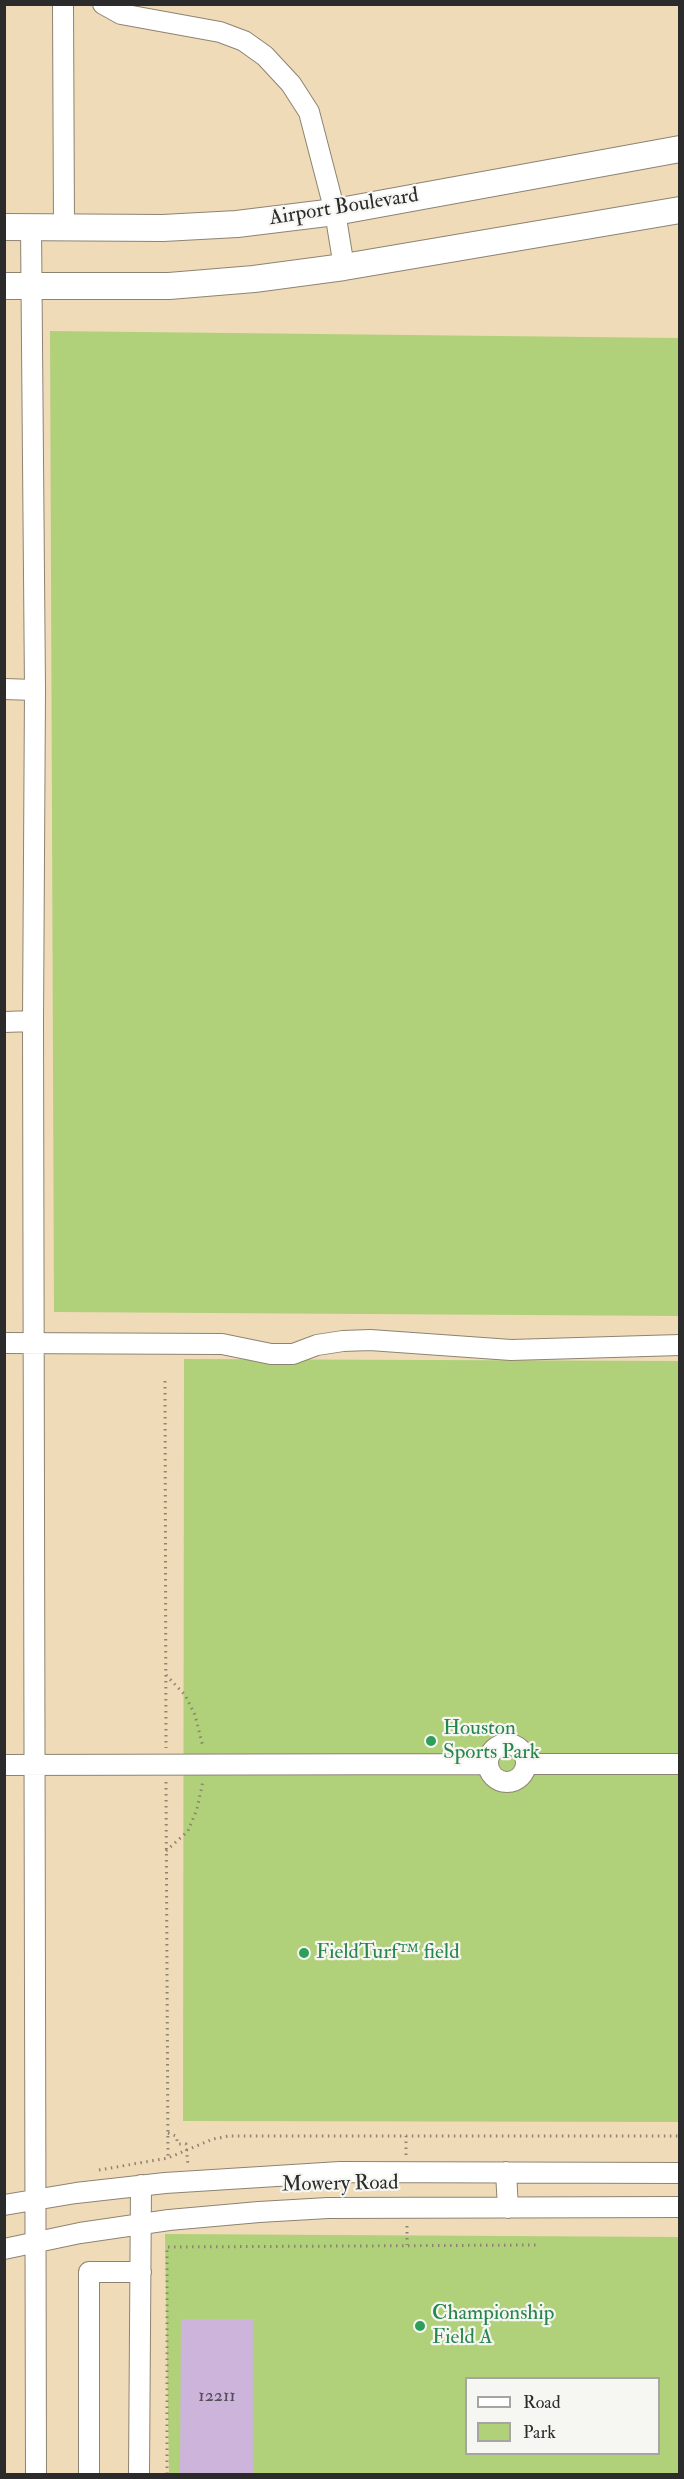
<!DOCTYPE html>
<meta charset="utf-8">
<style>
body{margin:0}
#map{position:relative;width:684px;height:2479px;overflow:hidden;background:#f0dbb9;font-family:"IM FELL Double Pica",serif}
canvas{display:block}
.frame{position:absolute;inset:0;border:6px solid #2b2b2b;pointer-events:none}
.legend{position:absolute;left:465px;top:2377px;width:195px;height:78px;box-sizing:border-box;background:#f6f6f2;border:2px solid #a5a5a2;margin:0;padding:8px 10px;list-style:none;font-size:18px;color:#2b2b2b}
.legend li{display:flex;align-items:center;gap:12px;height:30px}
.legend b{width:30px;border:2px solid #a5a5a2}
</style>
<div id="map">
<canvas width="684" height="2479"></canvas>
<div class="frame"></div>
<ul class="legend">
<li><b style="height:8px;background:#fff"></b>Road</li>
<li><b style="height:16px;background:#b0d179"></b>Park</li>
</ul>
</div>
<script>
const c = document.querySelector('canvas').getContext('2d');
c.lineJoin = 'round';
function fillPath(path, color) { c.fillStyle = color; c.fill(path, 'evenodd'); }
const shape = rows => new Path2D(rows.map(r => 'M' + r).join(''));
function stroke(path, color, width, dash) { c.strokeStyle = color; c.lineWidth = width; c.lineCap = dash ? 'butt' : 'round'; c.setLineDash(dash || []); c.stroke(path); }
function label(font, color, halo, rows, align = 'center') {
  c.font = font + ' "IM FELL Double Pica",serif'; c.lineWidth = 4.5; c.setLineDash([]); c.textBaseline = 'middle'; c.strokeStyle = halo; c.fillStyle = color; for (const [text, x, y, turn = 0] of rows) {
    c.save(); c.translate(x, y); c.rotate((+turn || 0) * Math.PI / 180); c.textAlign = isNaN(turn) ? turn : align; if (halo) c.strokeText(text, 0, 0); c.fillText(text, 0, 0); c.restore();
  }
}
fillPath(shape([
 [50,331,679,338,679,1316,54,1312],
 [184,1359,679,1361,679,2122,183,2121],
 [165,2234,679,2237,679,2474,169,2474],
 [466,2378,658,2378,658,2454,466,2454]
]), '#b0d179');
fillPath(shape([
 [181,2319,254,2319,254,2475,180,2475]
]), '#ccb4db');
const minor = shape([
 [63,4,64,228],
 [103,4,121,14,220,32,244,41,265,56,291,84,309,112,335,212,344,267],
 [31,228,35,690,33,1021,36,2474],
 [4,689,35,690],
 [4,1022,33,1021],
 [4,1343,222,1344,271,1354,293,1354,317,1345,343,1341,370,1340,511,1350,680,1345],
 '488 1763a19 19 0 1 1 38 0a19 19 0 1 1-38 0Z',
 [526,1764,680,1764],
 [4,1765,487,1764],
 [506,2172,508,2208],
 [4,2205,76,2193,165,2183,340,2172,680,2173],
 [4,2249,80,2233,169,2220,259,2212,328,2208,680,2207],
 [89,2474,89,2272,141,2272],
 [139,2474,141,2185]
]);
const major = shape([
 [4,227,163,228,237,224,335,212,680,149],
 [4,286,169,286,254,279,344,267,680,210]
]);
stroke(minor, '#8e8372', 22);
stroke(major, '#8e8372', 28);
stroke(shape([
 [165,1381,166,1748],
 [166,1675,185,1695,195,1715,203,1747],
 [166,1782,168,2158],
 [166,1851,188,1831,197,1809,203,1781],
 [168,2133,176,2136,178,2144,186,2144,188,2165],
 [406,2155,406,2136],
 [99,2170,168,2158,213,2139,229,2136,680,2136],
 [407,2226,407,2245],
 [167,2474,167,2247,537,2245]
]), '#8e8372', 3, [1.5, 4.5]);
stroke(minor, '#fff', 20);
stroke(major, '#fff', 26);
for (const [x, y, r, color] of [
 [431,1741,6,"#2e9e5b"],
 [304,1953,6,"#2e9e5b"],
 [420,2326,6,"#2e9e5b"]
]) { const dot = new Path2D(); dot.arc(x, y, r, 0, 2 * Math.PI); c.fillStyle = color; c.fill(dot); stroke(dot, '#f6f6f2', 2); }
label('18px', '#534d57', null, [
 ["12211",217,2397]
]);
label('21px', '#2b2b2b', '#f6f6f2', [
 ["Airport Boulevard",344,208,-9],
 ["Mowery Road",340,2185,-1]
]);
label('21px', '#27864d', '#f6f6f2', [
 ["Houston",443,1729],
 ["Sports Park",443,1753],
 ["FieldTurf™ field",316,1953],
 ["Championship",432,2314],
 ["Field A",432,2338]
], 'left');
</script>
